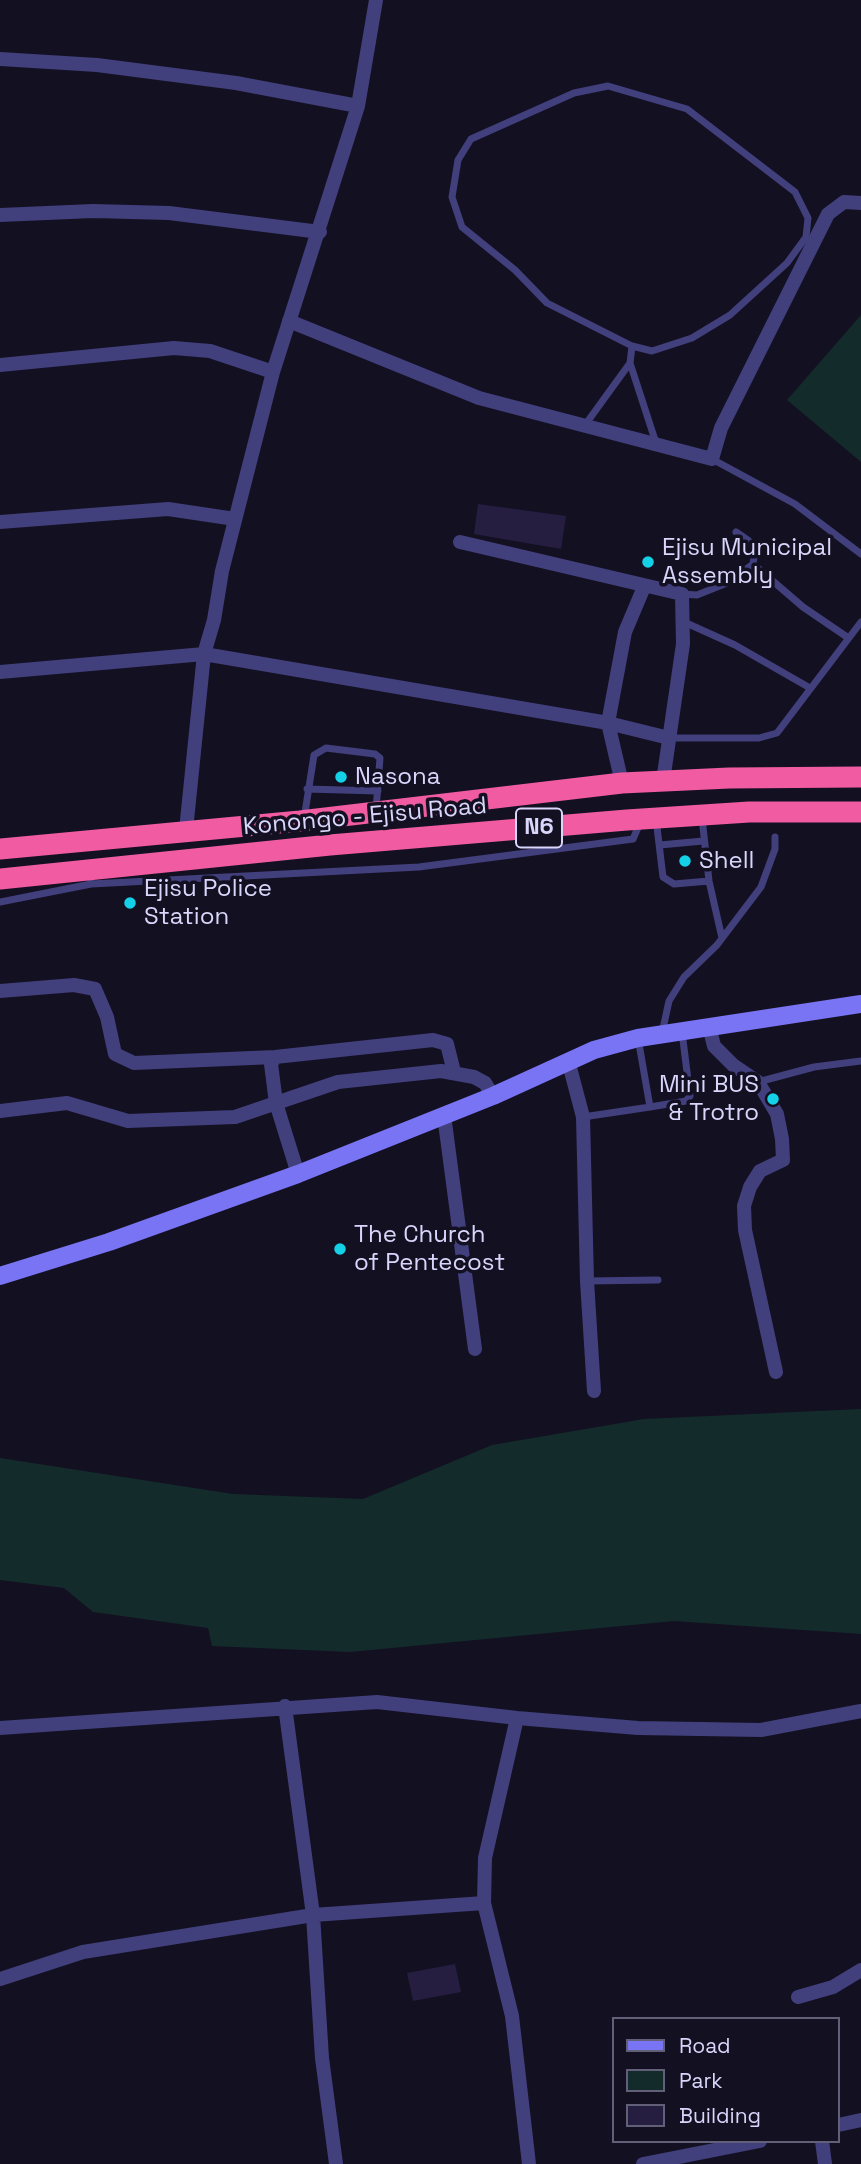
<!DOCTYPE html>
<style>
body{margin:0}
#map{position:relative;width:861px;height:2164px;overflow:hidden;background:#131022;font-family:"Space Grotesk",sans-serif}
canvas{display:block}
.legend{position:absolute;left:612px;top:2017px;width:228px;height:126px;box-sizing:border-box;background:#131022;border:2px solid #625f79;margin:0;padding:9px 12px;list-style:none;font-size:21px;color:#d9d5fb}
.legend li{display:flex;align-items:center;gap:14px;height:35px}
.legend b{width:35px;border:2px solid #625f79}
</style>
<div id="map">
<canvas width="861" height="2164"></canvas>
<ul class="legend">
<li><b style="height:9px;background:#7974f3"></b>Road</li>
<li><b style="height:19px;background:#142b2b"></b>Park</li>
<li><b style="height:19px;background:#251e41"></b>Building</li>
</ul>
</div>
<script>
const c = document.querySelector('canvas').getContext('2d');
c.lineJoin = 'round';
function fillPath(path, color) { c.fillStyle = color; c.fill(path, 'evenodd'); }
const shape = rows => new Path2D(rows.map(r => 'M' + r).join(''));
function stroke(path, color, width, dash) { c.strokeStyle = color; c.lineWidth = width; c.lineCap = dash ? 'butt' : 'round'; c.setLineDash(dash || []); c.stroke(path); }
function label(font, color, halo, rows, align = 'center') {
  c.font = font + ' "Space Grotesk",sans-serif'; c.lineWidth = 7; c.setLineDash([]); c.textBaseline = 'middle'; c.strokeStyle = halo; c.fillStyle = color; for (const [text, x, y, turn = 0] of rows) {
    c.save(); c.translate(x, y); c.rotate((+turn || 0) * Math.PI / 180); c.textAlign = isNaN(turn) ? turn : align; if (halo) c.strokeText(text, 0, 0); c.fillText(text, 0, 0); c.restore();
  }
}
fillPath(shape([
 [861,315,861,462,787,400],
 [861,1409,861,1634,674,1621,350,1652,212,1646,208,1628,93,1612,64,1588,0,1580,0,1458,233,1494,363,1499,492,1445,644,1419]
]), '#142b2b');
fillPath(shape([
 [478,504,566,516,561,549,474,534],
 [455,1964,461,1992,413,2001,407,1973]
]), '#251e41');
stroke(shape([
 [630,363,632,346,547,303,515,270,462,227,452,197,458,160,471,139,574,93,608,86,687,109,795,192,808,218,806,237,787,263,730,315,692,338,652,351,632,346],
 [585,425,630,363,656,443],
 [712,459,795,504,861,554],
 [753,564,803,607,847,637],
 [682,594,697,595,727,583,753,564,755,551,749,541,736,532],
 [684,622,735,645,810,688],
 [669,738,759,738,777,733,861,622],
 [307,789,378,791],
 [702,818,709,881,722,938],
 [304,819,314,755,326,748,375,754,380,758,376,810],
 [656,819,663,877,674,884,709,881],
 [660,845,703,841],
 [90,873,91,884,419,867,633,839,640,823],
 [0,902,91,884],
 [662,1033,669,1001,684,977,717,945,761,887,775,849,775,837],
 [758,1082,814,1067,861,1061],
 [650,1107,686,1101,690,1096,682,1032],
 [583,1117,650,1107,638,1038],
 [587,1281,658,1280]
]), '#423f7d', 7);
stroke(shape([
 [0,59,97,65,236,83,358,106],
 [0,215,93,211,169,213,320,232],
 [289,321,479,398,712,459,721,428,828,214,844,202,861,203],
 [0,365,174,348,210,351,273,372],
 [0,522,168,509,235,519],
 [460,542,682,594,683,644,663,781],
 [0,672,204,654,608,723,669,738],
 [622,783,608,723,625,632,644,587],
 [186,830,204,654,214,620,222,571,273,372,358,106,376,0],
 [0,991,74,985,95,989,107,1017,115,1054,134,1063,275,1057,433,1040,447,1044,454,1072],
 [709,1026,714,1046,733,1065,758,1082,777,1114,782,1139,783,1160,760,1171,750,1187,744,1206,745,1230,776,1372],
 [275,1057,271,1064,276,1103,298,1174],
 [568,1060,583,1117,587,1281,594,1391],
 [0,1111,67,1103,128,1121,235,1117,338,1082,441,1071,474,1077,485,1083,493,1096],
 [444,1115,475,1349],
 [285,1706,313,1915,322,2058,336,2164],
 [517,1718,485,1858,484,1903,512,2016,529,2164],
 [0,1728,377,1702,517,1718,638,1728,761,1730,861,1711],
 [0,1979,83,1952,313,1915,484,1903],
 [798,1997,833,1987,861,1970],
 [838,2125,861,2120],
 [822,2141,825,2164],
 [643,2164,760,2141]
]), '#423f7d', 14);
stroke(shape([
 [0,1276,109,1242,298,1174,493,1096,594,1050,638,1038,861,1004]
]), '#7974f3', 18);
stroke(shape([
 [0,849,300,821,622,783,729,778,861,777],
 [0,879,330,845,627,820,749,812,861,812]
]), '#f05ba1', 21);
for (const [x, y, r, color] of [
 [648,562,7,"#15d1e7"],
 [341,777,7,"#15d1e7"],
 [685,861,7,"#15d1e7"],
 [130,903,7,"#15d1e7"],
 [773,1099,7,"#15d1e7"],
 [340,1249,7,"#15d1e7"]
]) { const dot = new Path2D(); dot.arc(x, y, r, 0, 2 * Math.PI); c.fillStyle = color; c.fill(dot); stroke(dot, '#131022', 2.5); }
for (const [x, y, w] of [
 [539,828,46]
]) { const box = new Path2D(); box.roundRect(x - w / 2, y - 19.5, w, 39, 5); c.fillStyle = '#131022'; c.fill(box); stroke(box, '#d9d5fb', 2); }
label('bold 23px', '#d9d5fb', null, [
 ["N6",539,828]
]);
label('24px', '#d9d5fb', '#131022', [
 ["Ejisu Municipal",662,548],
 ["Assembly",662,576],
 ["Nasona",355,777],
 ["Shell",699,861],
 ["Ejisu Police",144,889],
 ["Station",144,917],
 ["Mini BUS",759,1085,"right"],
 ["& Trotro",759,1113,"right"],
 ["The Church",354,1235],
 ["of Pentecost",354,1263]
], 'left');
label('24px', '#d9d5fb', '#131022', [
 ["Konongo - Ejisu Road",365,817,-5]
]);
</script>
